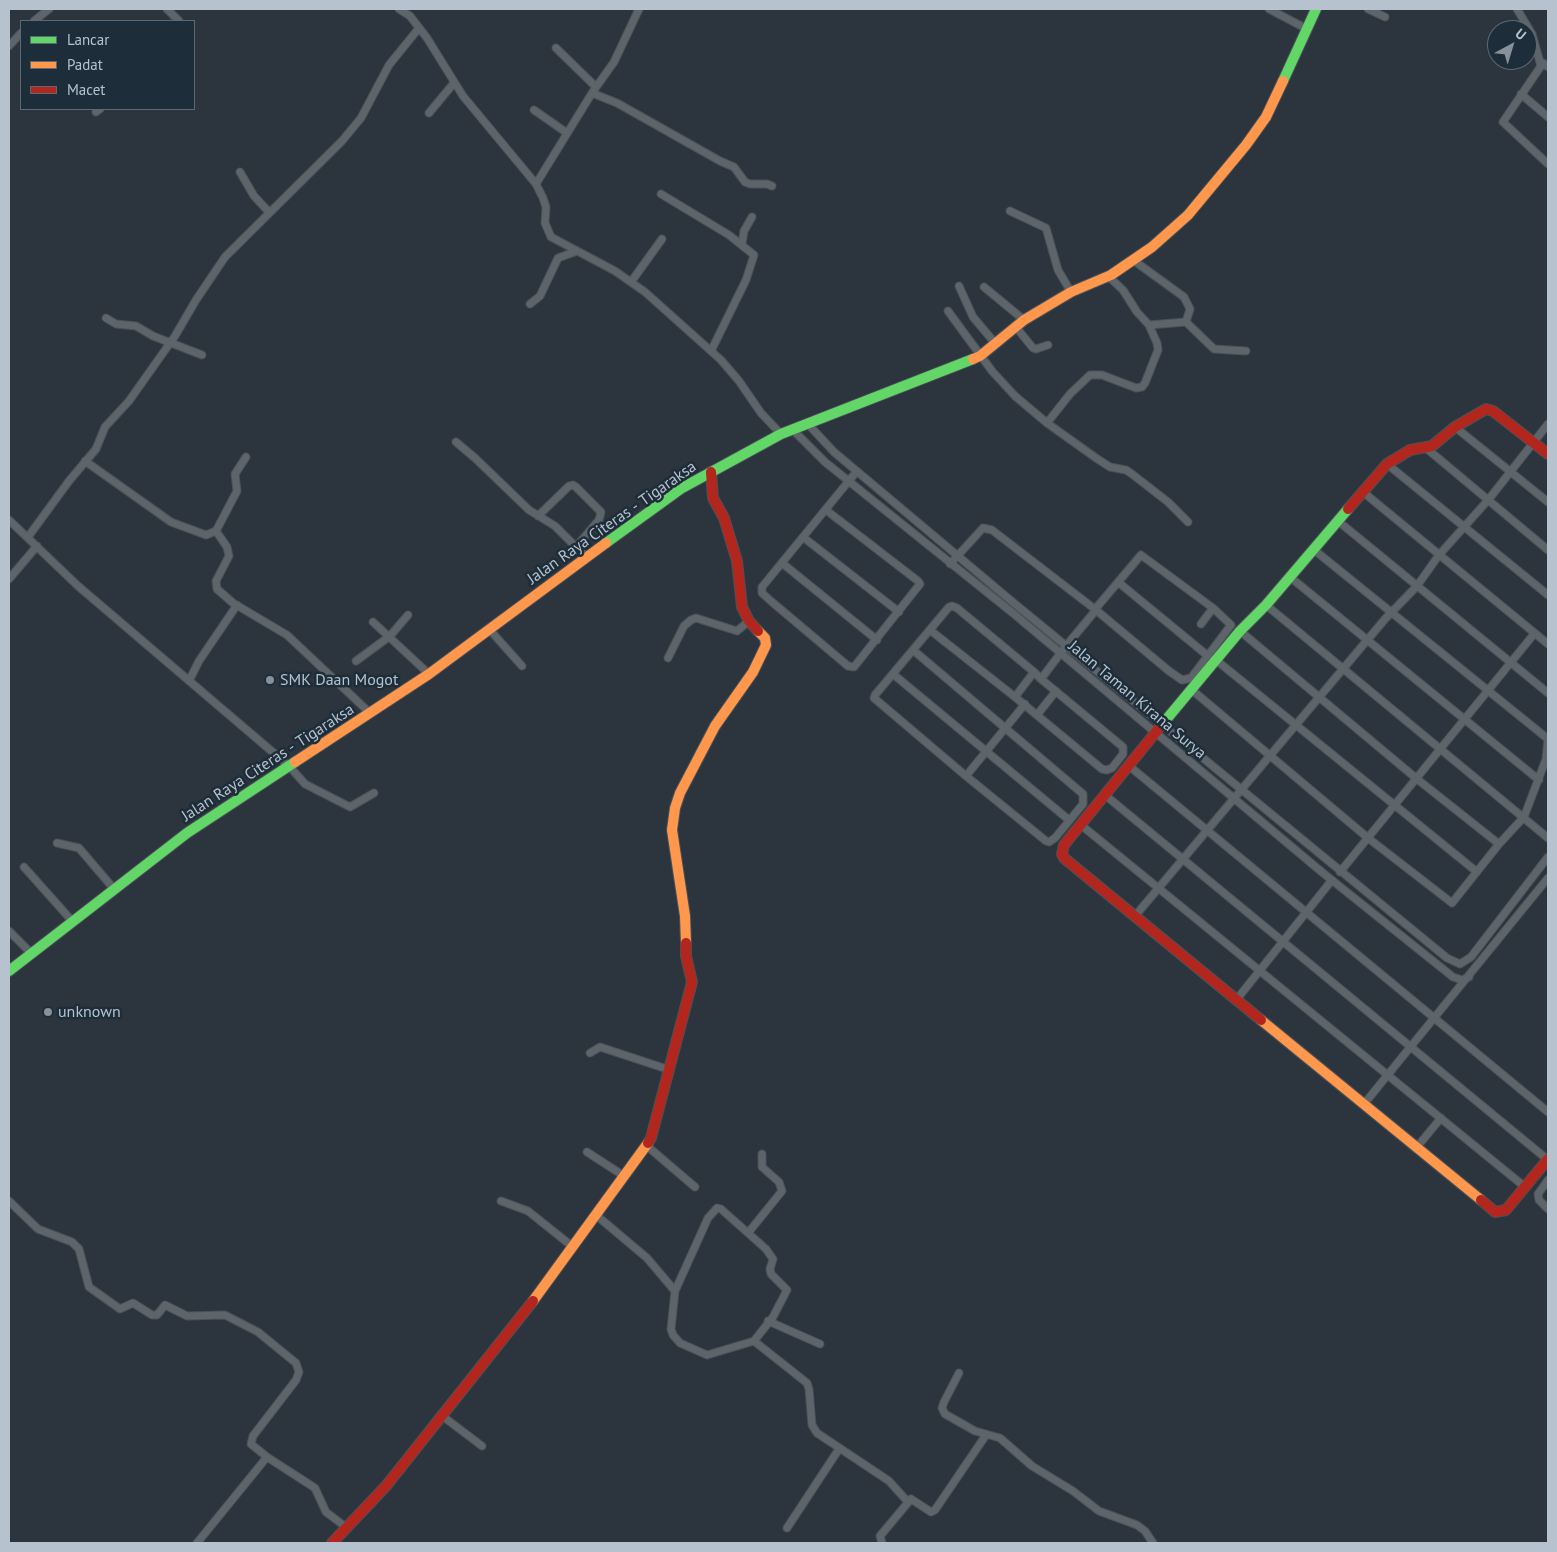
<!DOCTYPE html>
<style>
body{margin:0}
#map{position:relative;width:1557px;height:1552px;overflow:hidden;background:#2c353d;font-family:"PT Sans",sans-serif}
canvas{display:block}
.frame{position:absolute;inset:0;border:10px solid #b6c2ce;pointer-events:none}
.legend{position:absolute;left:20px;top:20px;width:175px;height:90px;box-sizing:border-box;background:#1e2d3a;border:1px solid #5b6975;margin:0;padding:6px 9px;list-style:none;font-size:15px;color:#b6c2ce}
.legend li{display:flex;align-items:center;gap:10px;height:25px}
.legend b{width:25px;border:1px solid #5b6975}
.north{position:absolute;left:1487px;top:20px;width:50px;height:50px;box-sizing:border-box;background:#1e2d3a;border:1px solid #5b6975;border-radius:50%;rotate:39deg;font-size:14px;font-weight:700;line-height:20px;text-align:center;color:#b6c2ce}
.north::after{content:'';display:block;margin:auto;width:18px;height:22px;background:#86919b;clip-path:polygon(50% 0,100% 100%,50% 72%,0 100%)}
</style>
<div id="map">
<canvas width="1557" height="1552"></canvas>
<div class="frame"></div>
<ul class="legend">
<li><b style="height:6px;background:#63d668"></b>Lancar</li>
<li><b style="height:6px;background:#ff974d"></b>Padat</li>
<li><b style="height:6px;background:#b3261e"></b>Macet</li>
</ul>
<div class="north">U</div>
</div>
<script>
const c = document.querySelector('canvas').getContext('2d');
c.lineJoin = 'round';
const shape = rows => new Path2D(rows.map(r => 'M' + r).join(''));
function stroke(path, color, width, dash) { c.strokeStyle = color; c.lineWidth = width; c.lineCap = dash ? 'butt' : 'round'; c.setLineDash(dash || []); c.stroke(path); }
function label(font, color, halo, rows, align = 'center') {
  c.font = font + ' "PT Sans",sans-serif'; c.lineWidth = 5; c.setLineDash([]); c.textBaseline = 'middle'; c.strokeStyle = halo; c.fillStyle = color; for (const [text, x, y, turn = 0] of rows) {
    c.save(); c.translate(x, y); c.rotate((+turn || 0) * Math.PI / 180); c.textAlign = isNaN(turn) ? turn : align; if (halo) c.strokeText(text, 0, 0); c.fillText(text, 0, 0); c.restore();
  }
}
const street = shape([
 [167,9,179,21],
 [399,9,410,16,427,38,463,96,536,184,543,198,546,207,545,223,551,237,615,271,645,292,721,360,739,381,761,413,781,434],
 [1269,9,1307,29],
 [1368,9,1385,17],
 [1517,9,1532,34,1541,66,1503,122,1548,164],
 [34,21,49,9],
 [9,46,21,33],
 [556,48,596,87],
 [1541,66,1543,63,1548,67],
 [592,93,617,103,720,161,734,167,745,182,750,184,767,184,772,186],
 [1521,94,1548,117],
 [534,110,567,133],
 [96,112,100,109],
 [429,113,454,83],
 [240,172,254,196,269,212],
 [536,184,592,93,614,62,639,9],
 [661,194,729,235,754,255,746,280,711,351],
 [1010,211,1046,228,1058,270,1071,292],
 [742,244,744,231,752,217],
 [1133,260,1184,297,1190,309,1186,322,1149,325],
 [631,282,662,239],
 [959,286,973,317,995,343],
 [984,287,1024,320],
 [530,304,540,296,558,258,577,251],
 [948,311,992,371,1015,396,1047,423,1096,458,1110,467,1126,470,1132,474,1168,502,1188,522],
 [106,318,116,324,136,326,153,336,202,355],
 [1186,322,1214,349,1246,351],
 [1015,326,1033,348,1036,349,1048,345],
 [807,423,834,452,1015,604,1447,958,1460,964,1471,957,1548,857],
 [1047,423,1070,394,1090,375,1102,375,1136,388,1142,387,1145,383,1158,350,1157,343,1149,325,1137,312,1123,290,1108,276],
 [1455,427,1548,502],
 [792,429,825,462,1014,614,1323,873,1453,977,1462,980,1469,977],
 [456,442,475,458,529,510,555,526,586,557],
 [1426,448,1548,550],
 [85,461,171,522,206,535,216,531,227,547,229,556,216,581,217,589,233,603,287,635,370,713],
 [1387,464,1548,595],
 [1363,492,1548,644],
 [826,510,918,581,920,584,854,667,848,666,772,602,762,593,762,587,857,471],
 [538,516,569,486,573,485,576,487,601,512,599,520,576,547],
 [9,520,78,586,289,766,305,784,350,807,374,793],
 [1338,521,1548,693],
 [216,531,237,491,235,474,246,457],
 [28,537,69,481,96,449,105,427,129,401,175,336,196,300,225,257,342,141,361,118,389,65,419,28],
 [803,537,899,612],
 [1313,549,1548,739],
 [782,563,877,640],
 [950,564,983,528,992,530,1096,610,1169,671,1182,680,1191,678,1231,625,1213,608,1141,555,1097,607,1096,610,1066,646,1041,679,1034,672,1015,697,1102,769,1107,770,1112,768,1123,754,1123,747,1041,679],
 [1290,577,1539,780],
 [9,579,37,546],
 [1118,582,1208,656],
 [1266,605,1548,838],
 [373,622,429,674],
 [1201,624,1213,608],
 [489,629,522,666],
 [930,630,1015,697],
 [1240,631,1417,779,1499,844],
 [913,650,1083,794,1083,804,1055,838,1049,842,1046,841,966,776,874,698,875,695,949,607,952,606,957,608,1034,672],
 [668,658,684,626,691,620,696,618,737,631,749,621],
 [1216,660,1477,872],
 [356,661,390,636,408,615],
 [893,674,1069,820],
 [189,681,199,661,237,605],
 [1192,690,1368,838,1452,903,1499,844,1524,817,1546,759,1548,739],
 [1037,715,1056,691],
 [1128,765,1548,1112],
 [966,776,1025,704],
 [1105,795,1548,1160],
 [1081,825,1525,1187],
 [57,843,79,848,114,889],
 [24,867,73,922],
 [1340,872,1534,634],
 [1135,916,1385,619,1417,586,1439,555,1489,499,1548,424],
 [9,931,31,953],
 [1237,999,1332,880],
 [590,1053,600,1047,670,1070],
 [1364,1104,1548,878],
 [647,1146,695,1187],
 [1417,1147,1441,1118],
 [587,1152,624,1176],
 [1548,1180,1538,1194,1539,1200,1548,1209],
 [9,1201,38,1229,72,1242,79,1249,89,1287,120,1309,133,1303,152,1315,157,1315,165,1305,187,1316,225,1315,258,1332,296,1363,299,1372,296,1380,253,1436,251,1444,267,1457,315,1488,326,1512,347,1528],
 [501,1201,528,1211,573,1247],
 [596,1215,647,1258,675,1291],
 [748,1233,782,1191,779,1182,762,1167,762,1154],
 [768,1321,820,1344],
 [754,1341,707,1355,680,1343,673,1335,671,1329,675,1291,708,1218,717,1208,721,1209,766,1249,773,1259,770,1269,771,1274,787,1290,773,1317,754,1341,807,1383,809,1389,812,1425,817,1433,889,1481,908,1502],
 [959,1373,944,1402,942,1408,945,1414,975,1431,1000,1438,1032,1466,1073,1491,1099,1511,1137,1525,1145,1531,1153,1543],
 [441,1415,482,1446],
 [787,1528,839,1449],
 [197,1543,267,1457],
 [882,1543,880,1536,911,1499,931,1512,935,1510,986,1435]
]);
const fast = shape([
 [1283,81,1316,9],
 [606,543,682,488,781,434,973,359],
 [1160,727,1240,631,1266,605,1348,509],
 [9,971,187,833,295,762]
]);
const slow = shape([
 [973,359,980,356,1024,320,1071,292,1111,275,1152,247,1188,215,1246,145,1266,117,1283,81],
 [295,762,429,674,606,543],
 [686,943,685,916,672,830,675,808,680,793,715,726,753,672,766,645,765,638,758,631],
 [1261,1020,1481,1200],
 [533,1301,648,1143]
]);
const jam = shape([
 [711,472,713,498,724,518,737,561,742,607,749,621,758,631],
 [1348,509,1387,464,1410,450,1432,446,1455,427,1486,409,1493,411,1548,454],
 [1160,727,1064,845,1062,854,1064,858,1261,1020],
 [648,1143,651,1138,692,982,686,956,686,943],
 [1481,1200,1495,1212,1506,1210,1548,1159],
 [332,1543,386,1486,533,1301]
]);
stroke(street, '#4a5157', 9);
stroke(fast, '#4a5157', 12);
stroke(slow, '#4a5157', 12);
stroke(jam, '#4a5157', 12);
stroke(street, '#5d646a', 7);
stroke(fast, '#63d668', 10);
stroke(slow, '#ff974d', 10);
stroke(jam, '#b3261e', 10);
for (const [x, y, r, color] of [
 [270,680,5,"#86919b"],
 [48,1012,5,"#86919b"]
]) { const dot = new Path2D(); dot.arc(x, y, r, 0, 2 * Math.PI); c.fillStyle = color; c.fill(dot); stroke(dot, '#1e2d3a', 2); }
label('16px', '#b6c2ce', '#1e2d3a', [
 ["Jalan Raya Citeras - Tigaraksa",612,523,-35],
 ["Jalan Taman Kirana Surya",1137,700,40],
 ["Jalan Raya Citeras - Tigaraksa",268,763,-33]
]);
label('16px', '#b6c2ce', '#1e2d3a', [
 ["SMK Daan Mogot",280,680],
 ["unknown",58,1012]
], 'left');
</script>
